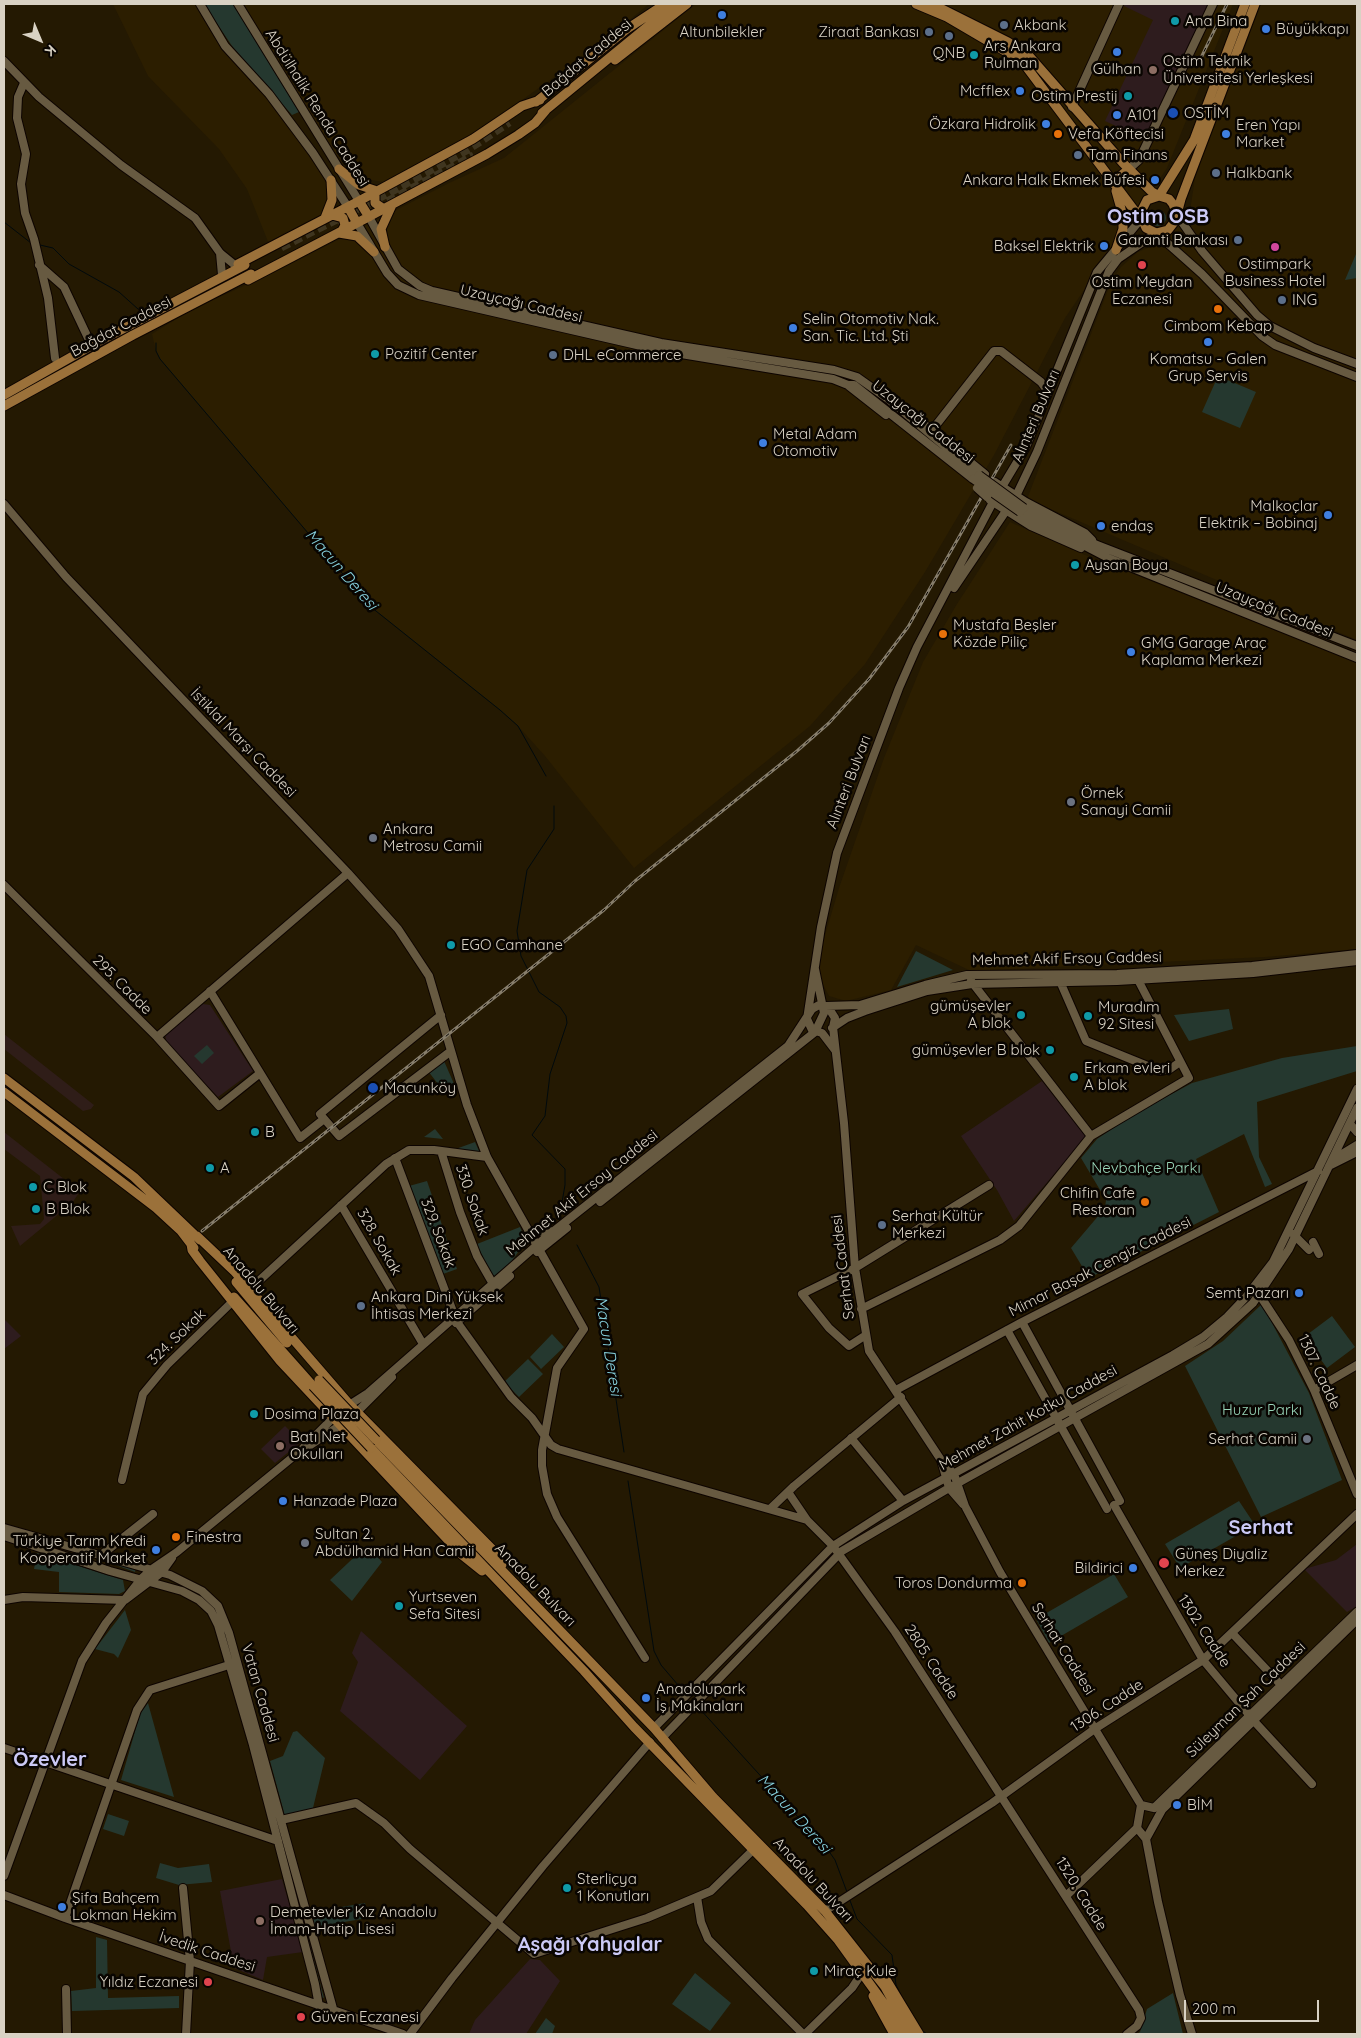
<!DOCTYPE html>
<meta charset="utf-8">
<style>
body{margin:0}
#map{position:relative;width:1361px;height:2038px;overflow:hidden;background:#241902;font-family:Quicksand,sans-serif}
canvas{display:block}
.frame{position:absolute;inset:0;border:5px solid #d9d2c4;pointer-events:none}
.north{position:absolute;left:15px;top:15px;width:50px;height:50px;-webkit-text-stroke:4px #090501;paint-order:stroke;rotate:135deg;font-size:14px;font-weight:700;line-height:20px;text-align:center;color:#d9d2c4}
.north::after{content:'';display:block;margin:auto;width:18px;height:22px;background:#d9d2c4;clip-path:polygon(50% 0,100% 100%,50% 72%,0 100%)}
.scale{position:absolute;left:1184px;top:2000px;width:135px;height:22px;box-sizing:border-box;border:2px solid #d9d2c4;border-top:0;padding-left:6px;font-size:15px;line-height:18px;white-space:nowrap;color:#d9d2c4;-webkit-text-stroke:4px #090501;paint-order:stroke}
</style>
<div id="map">
<canvas width="1361" height="2038"></canvas>
<div class="frame"></div>
<div class="north">K</div>
<div class="scale">200 m</div>
</div>
<script>
const c = document.querySelector('canvas').getContext('2d');
c.lineJoin = 'round';
function fillPath(path, color) { c.fillStyle = color; c.fill(path, 'evenodd'); }
const shape = rows => new Path2D(rows.map(r => 'M' + r).join(''));
function stroke(path, color, width, dash) { c.strokeStyle = color; c.lineWidth = width; c.lineCap = dash ? 'butt' : 'round'; c.setLineDash(dash || []); c.stroke(path); }
function label(font, color, halo, rows, align = 'center') {
  c.font = font + ' Quicksand,sans-serif'; c.lineWidth = 5; c.setLineDash([]); c.textBaseline = 'middle'; c.strokeStyle = halo; c.fillStyle = color; for (const [text, x, y, turn = 0] of rows) {
    c.save(); c.translate(x, y); c.rotate((+turn || 0) * Math.PI / 180); c.textAlign = isNaN(turn) ? turn : align; if (halo) c.strokeText(text, 0, 0); c.fillText(text, 0, 0); c.restore();
  }
}
fillPath(shape([
 [4,1034,94,1105,91,1109,83,1111,4,1049],
 [4,1132,78,1190,79,1193,72,1203,20,1246,11,1226,40,1224,44,1219,40,1176,4,1149]
]), '#2f1d18');
fillPath(shape([
 [113,4,200,4,311,150,326,181,329,192,329,200,319,222,302,236,271,249,247,189,219,149,148,76],
 [238,4,649,4,595,48,480,130,383,182,361,178,353,173,317,134],
 [696,4,1233,4,1167,168,1065,318,994,455,925,572,865,664,810,726,634,868,545,756,518,726,500,710,371,607,160,359,156,351,152,334,191,310,281,269,449,183,504,158],
 [1261,4,1357,4,1357,640,1027,499,1112,280,1121,267,1138,252,1157,244,1190,211,1195,178],
 [1010,522,1080,553,1357,662,1357,949,1265,957,971,971,916,945,891,990,846,1001,829,996,815,969,839,888,884,758,923,662,957,604]
]), '#2c1e00');
fillPath(shape([
 [1125,4,1211,4,1144,139,1105,121,1153,20,1124,6],
 [203,1004,210,1005,253,1071,218,1097,167,1044,165,1035],
 [1042,1081,1086,1137,1014,1221,997,1190,961,1136],
 [4,1319,21,1336,4,1349],
 [285,1426,301,1442,275,1463,261,1449],
 [1357,1544,1357,1606,1347,1612,1304,1569,1336,1560],
 [361,1631,467,1726,420,1780,340,1711,358,1662,352,1653],
 [282,1879,303,1952,267,1957,263,1980,234,1968,220,1891],
 [530,1959,540,1960,560,1981,526,2034,469,2034,475,2020]
]), '#2e1c1e');
fillPath(shape([
 [204,4,233,4,299,112,292,115,232,46],
 '1150 218a8 8 0 1 1 16 0a8 8 0 1 1-16 0Z',
 [1356,254,1357,278,1345,280],
 [1218,376,1256,392,1240,428,1202,412],
 [916,951,953,970,897,987],
 [1229,1009,1233,1029,1189,1041,1174,1015],
 [207,1045,214,1053,202,1064,194,1056],
 [1357,1046,1357,1071,1257,1102,1259,1157,1272,1184,1265,1187,1244,1134,1196,1159,1219,1212,1089,1278,1071,1248,1105,1208,1106,1200,1081,1158,1097,1139,1133,1115,1192,1083,1282,1058],
 [444,1061,455,1086,445,1093,428,1071],
 [435,1129,443,1139,424,1137],
 [475,1142,479,1151,478,1153,453,1150],
 [427,1181,457,1269,443,1274,409,1186],
 [520,1227,526,1241,511,1262,494,1276,489,1270,477,1244],
 [1262,1304,1309,1393,1342,1480,1261,1517,1185,1366,1223,1341],
 [1332,1316,1355,1347,1327,1368,1304,1337],
 [552,1334,564,1347,541,1369,530,1357],
 [528,1359,543,1374,519,1397,504,1382],
 [1239,1501,1255,1525,1180,1568,1165,1544],
 [4,1532,91,1556,136,1568,135,1572,102,1560],
 [366,1546,369,1547,382,1562,352,1601,330,1580],
 [37,1553,123,1580,125,1591,119,1594,59,1592,59,1572,34,1569],
 [1114,1574,1128,1597,1049,1643,1036,1619],
 [125,1610,131,1630,118,1658,114,1654,95,1649],
 [233,1667,260,1756,324,1998,321,1997],
 [148,1703,174,1797,121,1780,140,1714],
 [297,1731,325,1758,313,1808,285,1816,270,1761,283,1756,293,1732],
 [108,1814,129,1821,124,1836,103,1829],
 [160,1863,178,1868,209,1864,212,1882,179,1885,156,1878],
 [365,1903,368,1918,314,1927,312,1912],
 [96,1937,107,1940,108,1998,179,1996,179,2008,72,2011,71,1991,96,1988],
 [695,1973,731,2003,710,2031,672,2004],
 [1173,1993,1183,2034,1137,2034,1140,2032,1147,2009],
 [546,2018,555,2026,552,2034,535,2034]
]), '#25382f');
stroke(shape([
 [4,222,31,243],
 [40,245,53,248,69,264,119,292,138,309],
 [156,343,156,351,160,359,371,607,500,710,518,726,546,776],
 [554,806,554,829,527,870,517,931,521,956,539,992,560,1007,566,1016,567,1023,550,1074,545,1116,532,1135,565,1169,565,1185,560,1214],
 [577,1245,599,1287,624,1452],
 [628,1481,654,1651,661,1665,684,1692],
 [698,1707,828,1850,835,1860,847,1892],
 [849,1898,857,1919,892,1955,896,1985,902,1997],
 [920,2029,927,2034]
]), '#000a0d', 1);
stroke(shape([
 [340,227,474,156],
 [281,247,388,193,468,149,509,122]
]), '#3f351f', 9, [9, 4.5]);
const secondary = shape([
 [200,4,225,46,269,94,313,153,348,207],
 [238,4,359,201],
 [4,61,39,97,121,165,195,218,220,253,236,266],
 [24,83,18,97,17,118,26,154,21,184,25,213,34,239,48,298,55,358],
 [1072,107,1119,4],
 [1129,169,1139,160,1213,4],
 [1177,215,1202,251,1257,315,1270,326,1314,348,1357,364],
 [369,217,398,269,420,286,432,291,661,343,834,370,857,377,888,399,979,475],
 [357,223,387,273,398,285,419,295,663,351,833,379,848,385,854,385,973,479],
 [220,253,222,275],
 [39,265,64,287,89,340],
 [849,386,886,415],
 [919,420,985,474],
 [933,429,994,351,1001,351,1041,382,1048,392],
 [995,482,1026,502,1085,533,1092,540],
 [990,500,1031,526,1081,548],
 [4,504,66,577,348,873,398,929,429,976,467,1105,487,1157,584,1329,557,1368,542,1450,542,1466,547,1494,557,1517,645,1658],
 [1024,508,1097,545,1357,646],
 [1020,512,1108,558,1357,658],
 [954,588,1016,496,1037,452,1109,271,1118,259,1156,233,1202,274,1262,336,1275,345,1357,377],
 [4,885,157,1037,219,1106,259,1074],
 [1059,979,1086,1041,1160,1071,1170,1069,1180,1062],
 [971,981,1091,1136],
 [210,991,300,1138,324,1119],
 [826,1006,860,1005,925,985,967,975,1117,974,1252,966,1357,954],
 [441,1015,320,1114,339,1136,451,1051],
 [832,1028,847,1018,865,1011,927,991,972,984,1117,981,1253,973,1357,961],
 [157,1037,348,873],
 [835,1050,822,1033,812,1030,807,1019,821,927,837,853,899,688,917,647,993,502,1026,447,1097,272,1141,219],
 [1350,1124,1357,1132],
 [441,1151,460,1212,477,1256,493,1284],
 [395,1158,455,1317],
 [1334,1159,1357,1145],
 [1329,1166,1357,1152],
 [600,1202,815,1032,824,1013,815,969],
 [341,1205,423,1344],
 [531,1232,553,1231],
 [1293,1234,1309,1250],
 [1313,1242,1319,1254],
 [537,1252,567,1228],
 [249,1290,386,1164,409,1150,434,1150,487,1157],
 [1259,1294,1289,1340,1314,1390,1357,1494],
 [861,1309,1000,1240,1019,1226,1091,1136,1189,1078,1136,976],
 [457,1322,511,1397,532,1418,551,1445,558,1449,807,1520,833,1546,895,1632,1139,2010,1141,2018,1137,2026,1127,2034],
 [1022,1322,1120,1501],
 [456,1323,510,1276],
 [1007,1330,1107,1509],
 [866,1335,849,1346,829,1328,802,1294,855,1268,989,1185],
 [896,1390,1022,1322,1318,1171],
 [1314,1390,1357,1365],
 [346,1407,368,1393,545,1238,788,1046,812,1009,819,1005,828,1007,835,1018,833,1027,844,1123,855,1268,869,1351,941,1460,954,1474,965,1506,1000,1572,1141,1805,1154,1808],
 [354,1415,392,1377],
 [851,1438,903,1501],
 [309,1446,345,1422],
 [297,1454,337,1414],
 [941,1460,949,1488,963,1504],
 [122,1480,143,1394,167,1365,232,1302],
 [788,1492,807,1520],
 [1114,1505,1203,1660,1250,1716],
 [770,1509,794,1486,901,1397],
 [4,1528,170,1575,202,1591,218,1606,229,1633,334,2012],
 [4,1536,110,1571,182,1591,199,1600,211,1611,218,1625,253,1745,315,1984,319,2006],
 [100,1556,153,1514],
 [4,1600,23,1597,125,1600,162,1572,172,1558],
 [1232,1633,1281,1685],
 [1253,1720,1312,1784],
 [654,1728,833,1546,903,1501,1173,1355,1203,1337,1227,1317,1246,1297,1273,1262,1357,1089],
 [662,1738,842,1551,949,1488,1208,1344,1253,1303,1289,1249,1357,1108],
 [4,1748,278,1841],
 [1141,1805,1137,1828,1146,1839,1158,1902,1180,1995,1192,2034],
 [1154,1808,1357,1612],
 [281,1820,356,1803,384,1823,410,1849,534,1954,647,1918,711,1891,754,1849],
 [1146,1839,1162,1810,1357,1620],
 [4,1876,82,1661,106,1623,141,1579,152,1569,177,1552,299,1452],
 [183,1888,190,1961,186,2034],
 [4,1895,65,1918,403,2034],
 [1067,1895,1137,1828],
 [697,1897,701,1922,708,1939,803,2034],
 [825,1911,992,1803,1096,1728,1203,1660,1357,1514],
 [65,1918,137,1710,150,1690,232,1664],
 [66,1989,67,2034],
 [410,2034,452,1978,543,1866,650,1742],
 [805,2034,852,1988,862,1973]
]);
const primary = shape([
 [916,4,947,17,1022,61,1140,218],
 [932,4,1008,42,1030,57,1123,163,1152,192,1159,196],
 [615,60,687,4],
 [536,102,627,29,665,4],
 [542,113,675,4],
 [339,169,359,185,377,191],
 [1113,182,1129,169],
 [375,192,375,203,384,209],
 [1159,196,1194,140,1245,4],
 [359,201,473,139,522,106,540,100],
 [348,207,357,223,487,154,518,135,535,123,546,110],
 [332,215,343,218,345,225,342,231],
 [1177,215,1173,204,1169,199,1159,196,1147,200,1140,214,1146,228,1156,233,1168,230,1175,221,1181,199,1255,4],
 [325,218,332,200,331,180],
 [339,233,357,236,374,252],
 [385,247,381,229,392,205],
 [1116,250,1123,229,1123,216,1116,191],
 [238,264,359,201,369,217],
 [248,280,357,223],
 [4,395,96,343,245,265],
 [4,406,133,335,251,274],
 [4,1078,134,1177,200,1240],
 [4,1092,156,1208,181,1231,194,1248],
 [197,1236,235,1272,350,1405,493,1550,502,1565],
 [191,1244,192,1250,200,1261,280,1361,462,1555,482,1571],
 [236,1282,287,1343],
 [234,1297,313,1386],
 [376,1440,654,1728,713,1797,825,1911,885,1987,911,2034],
 [371,1448,584,1671,634,1727,807,1905,838,1940,885,2005,902,2034],
 [887,1981,919,2034],
 [873,1996,894,2034]
]);
stroke(secondary, '#0d0400', 10);
stroke(primary, '#0d0400', 11);
stroke(secondary, '#675a41', 8);
stroke(primary, '#9b713a', 9);
const rail = shape([
 [1197,66,1227,4],
 [202,1231,604,910,635,881,797,751,829,723,869,679,908,627,1011,445]
]);
stroke(rail, '#877e6c', 3);
stroke(rail, '#090501', 1, [4]);
const secondaryBridge = shape([
 [979,475,1024,508],
 [973,479,1020,512],
 [977,488,987,497]
]);
const primaryBridge = shape([
 [319,1380,376,1440],
 [313,1386,371,1448]
]);
stroke(secondaryBridge, '#0d0400', 10, []);
stroke(primaryBridge, '#0d0400', 11, []);
stroke(secondaryBridge, '#675a41', 8);
stroke(primaryBridge, '#9b713a', 9);
for (const [x, y, r, color] of [
 [722,15,5,"#3f7fe0"],
 [1175,21,5,"#0f9aa8"],
 [1004,25,5,"#5c6f8a"],
 [1266,29,5,"#3f7fe0"],
 [929,32,5,"#5c6f8a"],
 [949,36,5,"#5c6f8a"],
 [1117,52,5,"#3f7fe0"],
 [974,55,5,"#0f9aa8"],
 [1153,70,5,"#8d6e63"],
 [1020,91,5,"#3f7fe0"],
 [1128,96,5,"#0f9aa8"],
 [1173,113,6,"#1a4fb4"],
 [1117,115,5,"#3f7fe0"],
 [1046,124,5,"#3f7fe0"],
 [1058,134,5,"#e8710a"],
 [1226,134,5,"#3f7fe0"],
 [1078,155,5,"#5c6f8a"],
 [1216,173,5,"#5c6f8a"],
 [1155,180,5,"#3f7fe0"],
 [1238,240,5,"#5c6f8a"],
 [1104,246,5,"#3f7fe0"],
 [1275,247,5,"#d1479c"],
 [1142,265,5,"#e0444e"],
 [1282,300,5,"#5c6f8a"],
 [1218,309,5,"#e8710a"],
 [793,328,5,"#3f7fe0"],
 [1208,342,5,"#3f7fe0"],
 [375,354,5,"#0f9aa8"],
 [553,355,5,"#5c6f8a"],
 [763,443,5,"#3f7fe0"],
 [1328,515,5,"#3f7fe0"],
 [1101,526,5,"#3f7fe0"],
 [1075,565,5,"#0f9aa8"],
 [943,634,5,"#e8710a"],
 [1131,652,5,"#3f7fe0"],
 [1071,802,5,"#6b7280"],
 [373,838,5,"#6b7280"],
 [451,945,5,"#0f9aa8"],
 [1021,1015,5,"#0f9aa8"],
 [1088,1016,5,"#0f9aa8"],
 [1050,1050,5,"#0f9aa8"],
 [1074,1077,5,"#0f9aa8"],
 [373,1088,6,"#1a4fb4"],
 [255,1132,5,"#0f9aa8"],
 [210,1168,5,"#0f9aa8"],
 [33,1187,5,"#0f9aa8"],
 [1145,1202,5,"#e8710a"],
 [36,1209,5,"#0f9aa8"],
 [882,1225,5,"#5c6f8a"],
 [1299,1293,5,"#3f7fe0"],
 [361,1306,5,"#5c6f8a"],
 [254,1414,5,"#0f9aa8"],
 [1307,1439,5,"#6b7280"],
 [280,1446,5,"#8d6e63"],
 [283,1501,5,"#3f7fe0"],
 [176,1537,5,"#e8710a"],
 [305,1543,5,"#6b7280"],
 [156,1550,5,"#3f7fe0"],
 [1164,1563,6,"#e0444e"],
 [1133,1568,5,"#3f7fe0"],
 [1022,1583,5,"#e8710a"],
 [399,1606,5,"#0f9aa8"],
 [646,1698,5,"#3f7fe0"],
 [1177,1805,5,"#3f7fe0"],
 [567,1888,5,"#0f9aa8"],
 [62,1907,5,"#3f7fe0"],
 [260,1921,5,"#8d6e63"],
 [814,1971,5,"#0f9aa8"],
 [208,1982,5,"#e0444e"],
 [301,2017,5,"#e0444e"]
]) { const dot = new Path2D(); dot.arc(x, y, r, 0, 2 * Math.PI); c.fillStyle = color; c.fill(dot); stroke(dot, '#090501', 2); }
label('15px', '#d9d2c4', '#090501', [
 ["Ana Bina",1185,21],
 ["Akbank",1014,25],
 ["Büyükkapı",1276,29],
 ["Altunbilekler",722,32,"center"],
 ["Ziraat Bankası",919,32,"right"],
 ["Ars Ankara",984,46],
 ["Rulman",984,63],
 ["QNB",949,53,"center"],
 ["Ostim Teknik",1163,61],
 ["Üniversitesi Yerleşkesi",1163,78],
 ["Gülhan",1117,69,"center"],
 ["Mcfflex",1010,91,"right"],
 ["Ostim Prestij",1118,96,"right"],
 ["OSTİM",1184,113],
 ["A101",1127,115],
 ["Özkara Hidrolik",1036,124,"right"],
 ["Eren Yapı",1236,125],
 ["Market",1236,142],
 ["Vefa Köftecisi",1068,134],
 ["Tam Finans",1088,155],
 ["Halkbank",1226,173],
 ["Ankara Halk Ekmek Büfesi",1145,180,"right"],
 ["Garanti Bankası",1228,240,"right"],
 ["Baksel Elektrik",1094,246,"right"],
 ["Ostimpark",1275,264,"center"],
 ["Business Hotel",1275,281,"center"],
 ["Ostim Meydan",1142,282,"center"],
 ["Eczanesi",1142,299,"center"],
 ["ING",1292,300],
 ["Selin Otomotiv Nak.",803,319],
 ["San. Tic. Ltd. Şti",803,336],
 ["Cimbom Kebap",1218,326,"center"],
 ["Pozitif Center",385,354],
 ["DHL eCommerce",563,355],
 ["Komatsu - Galen",1208,359,"center"],
 ["Grup Servis",1208,376,"center"],
 ["Metal Adam",773,434],
 ["Otomotiv",773,451],
 ["Malkoçlar",1318,506,"right"],
 ["Elektrik – Bobinaj",1318,523,"right"],
 ["endaş",1111,526],
 ["Aysan Boya",1085,565],
 ["Mustafa Beşler",953,625],
 ["Közde Piliç",953,642],
 ["GMG Garage Araç",1141,643],
 ["Kaplama Merkezi",1141,660],
 ["Örnek",1081,793],
 ["Sanayi Camii",1081,810],
 ["Ankara",383,829],
 ["Metrosu Camii",383,846],
 ["EGO Camhane",461,945],
 ["gümüşevler",1011,1006,"right"],
 ["A blok",1011,1023,"right"],
 ["Muradım",1098,1007],
 ["92 Sitesi",1098,1024],
 ["gümüşevler B blok",1040,1050,"right"],
 ["Erkam evleri",1084,1068],
 ["A blok",1084,1085],
 ["Macunköy",384,1088],
 ["B",265,1132],
 ["A",220,1168],
 ["C Blok",43,1187],
 ["Chifin Cafe",1135,1193,"right"],
 ["Restoran",1135,1210,"right"],
 ["B Blok",46,1209],
 ["Serhat Kültür",892,1216],
 ["Merkezi",892,1233],
 ["Semt Pazarı",1289,1293,"right"],
 ["Ankara Dini Yüksek",371,1297],
 ["İhtisas Merkezi",371,1314],
 ["Dosima Plaza",264,1414],
 ["Batı Net",290,1437],
 ["Okulları",290,1454],
 ["Serhat Camii",1297,1439,"right"],
 ["Hanzade Plaza",293,1501],
 ["Sultan 2.",315,1534],
 ["Abdülhamid Han Camii",315,1551],
 ["Finestra",186,1537],
 ["Türkiye Tarım Kredi",146,1541,"right"],
 ["Kooperatif Market",146,1558,"right"],
 ["Güneş Diyaliz",1175,1554],
 ["Merkez",1175,1571],
 ["Bildirici",1123,1568,"right"],
 ["Toros Dondurma",1012,1583,"right"],
 ["Yurtseven",409,1597],
 ["Sefa Sitesi",409,1614],
 ["Anadolupark",656,1689],
 ["İş Makinaları",656,1706],
 ["BİM",1187,1805],
 ["Sterliçya",577,1879],
 ["1 Konutları",577,1896],
 ["Şifa Bahçem",72,1898],
 ["Lokman Hekim",72,1915],
 ["Demetevler Kız Anadolu",270,1912],
 ["İmam-Hatip Lisesi",270,1929],
 ["Miraç Kule",824,1971],
 ["Yıldız Eczanesi",198,1982,"right"],
 ["Güven Eczanesi",311,2017]
], 'left');
label('15px', '#d9d2c4', '#090501', [
 ["Bağdat Caddesi",587,58,-40],
 ["Abdülhalik Renda Caddesi",317,108,58],
 ["Uzayçağı Caddesi",521,304,13],
 ["Bağdat Caddesi",121,327,-28],
 ["Alınteri Bulvarı",1036,416,-67],
 ["Uzayçağı Caddesi",923,422,38],
 ["Uzayçağı Caddesi",1274,610,22],
 ["İstiklal Marşı Caddesi",243,743,46],
 ["Alınteri Bulvarı",849,782,-69],
 ["Mehmet Akif Ersoy Caddesi",1067,959,-1],
 ["295. Cadde",122,985,45],
 ["Mehmet Akif Ersoy Caddesi",582,1193,-39],
 ["330. Sokak",472,1200,71],
 ["329. Sokak",438,1233,69],
 ["328. Sokak",379,1242,60],
 ["Serhat Caddesi",843,1267,-97],
 ["Mimar Başak Cengiz Caddesi",1100,1267,-27],
 ["Anadolu Bulvarı",261,1290,50],
 ["324. Sokak",177,1337,-44],
 ["1307. Cadde",1319,1372,65],
 ["Mehmet Zahit Kotku Caddesi",1028,1418,-29],
 ["Anadolu Bulvarı",535,1585,46],
 ["1302. Cadde",1204,1631,57],
 ["Serhat Caddesi",1063,1649,58],
 ["2805. Cadde",931,1662,57],
 ["Vatan Caddesi",260,1693,74],
 ["Süleyman Şah Caddesi",1246,1700,-44],
 ["1306. Cadde",1107,1706,-33],
 ["Anadolu Bulvarı",813,1880,47],
 ["1320. Cadde",1081,1894,58],
 ["İvedik Caddesi",207,1952,18]
]);
label('15px', '#99d6b9', '#090501', [
 ["Nevbahçe Parkı",1146,1168],
 ["Huzur Parkı",1262,1410]
]);
label('italic 16px', '#86d0dc', '#090501', [
 ["Macun Deresi",341,570,49],
 ["Macun Deresi",608,1346,81],
 ["Macun Deresi",794,1814,48]
]);
label('bold 20px', '#cbc9f5', '#090501', [
 ["Ostim OSB",1158,217],
 ["Serhat",1261,1528],
 ["Özevler",50,1760],
 ["Aşağı Yahyalar",590,1945]
]);
</script>
